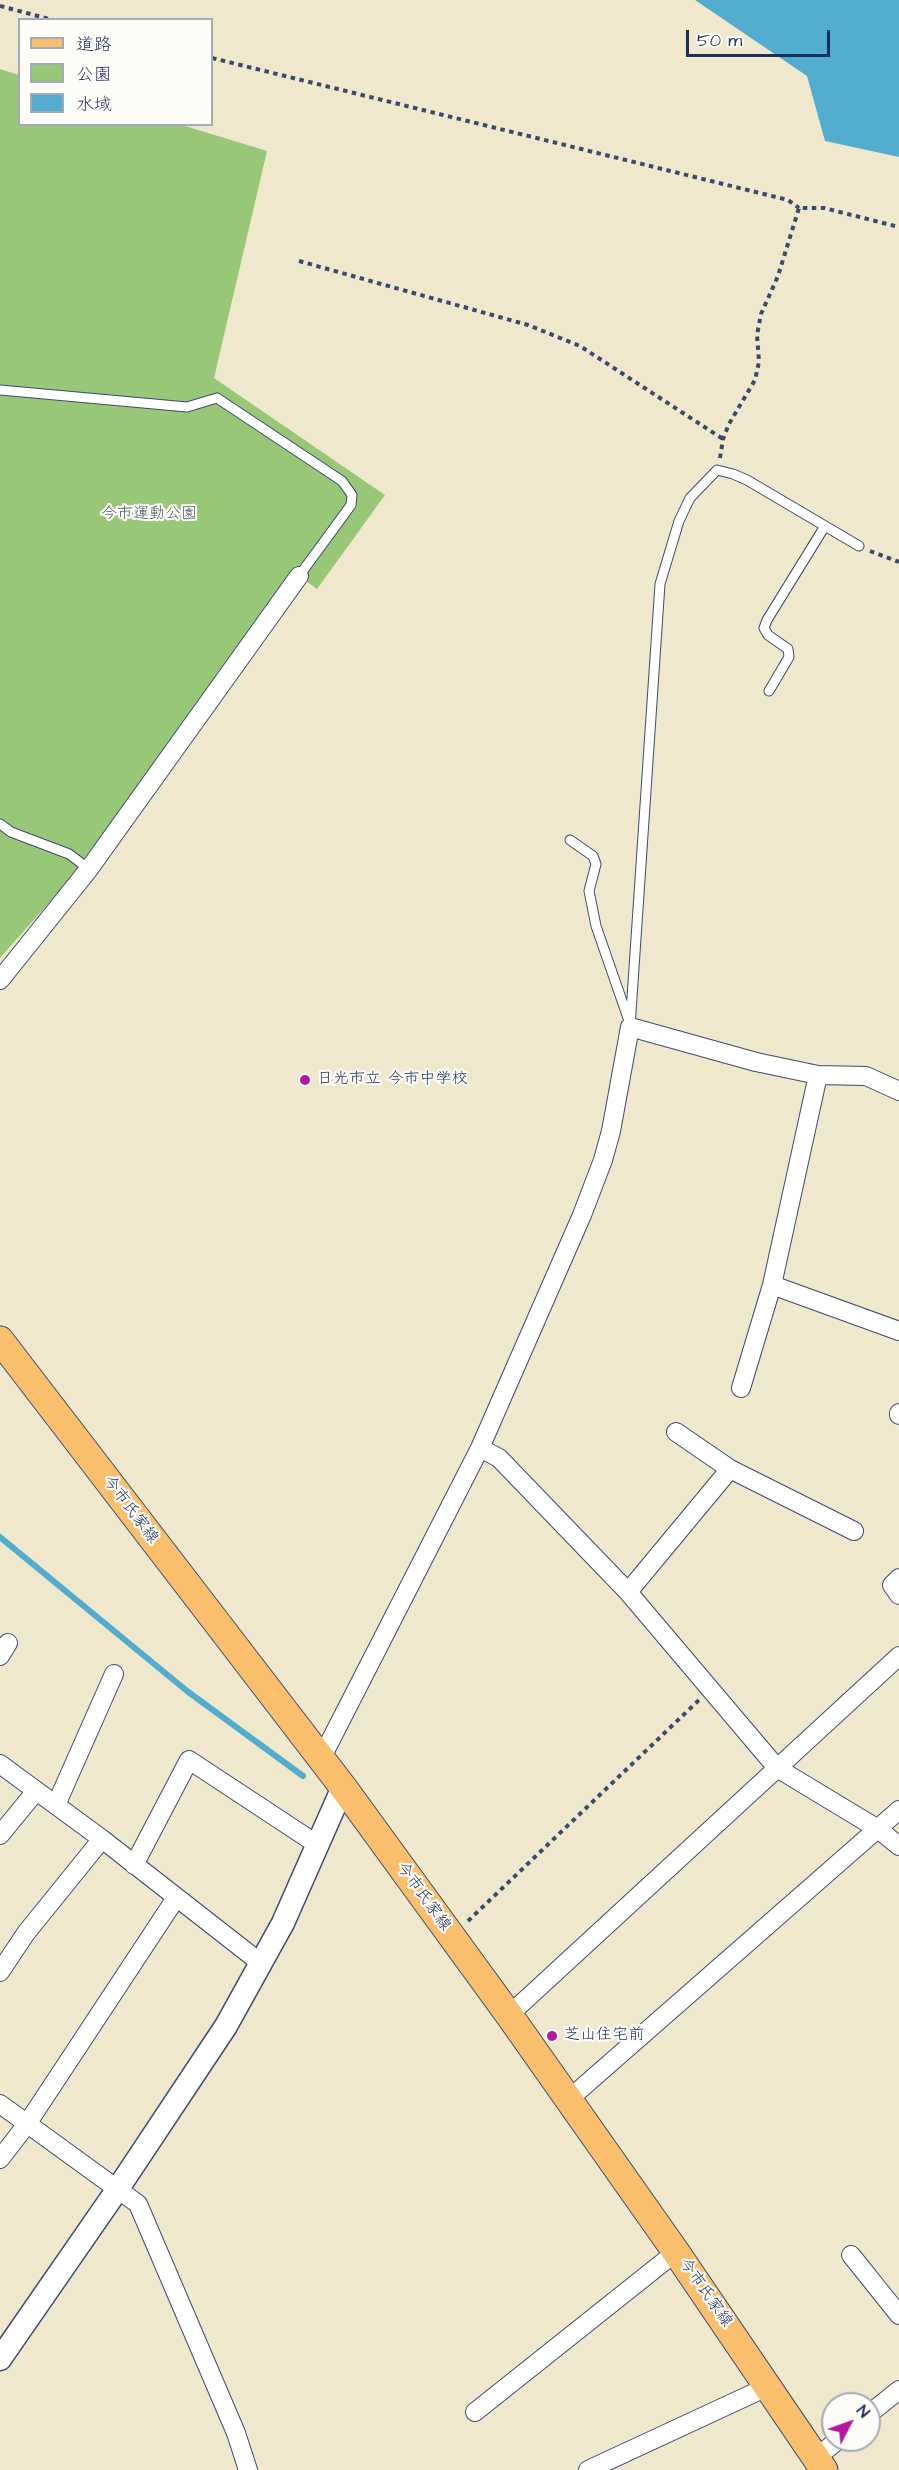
<!DOCTYPE html>
<meta charset="utf-8">
<style>
body{margin:0}
#map{position:relative;width:899px;height:2470px;overflow:hidden;background:#f0e8cd;font-family:"Architects Daughter","Klee One",sans-serif}
canvas{display:block}
.legend{position:absolute;left:18px;top:18px;width:195px;height:108px;box-sizing:border-box;background:#fdfcf7;border:2px solid #a3aaba;margin:0;padding:8px 10px;list-style:none;font-size:18px;color:#1b2f5e}
.legend li{display:flex;align-items:center;gap:12px;height:30px}
.legend b{width:30px;border:2px solid #a3aaba}
.north{position:absolute;left:821px;top:2392px;width:60px;height:60px;box-sizing:border-box;background:#fdfcf7;border:2px solid #a3aaba;border-radius:50%;rotate:49deg;font-size:16px;font-weight:700;line-height:24px;text-align:center;color:#1b2f5e}
.north::after{content:'';display:block;margin:auto;width:21px;height:27px;background:#b5179e;clip-path:polygon(50% 0,100% 100%,50% 72%,0 100%)}
.scale{position:absolute;left:686px;top:30px;width:144px;height:27px;box-sizing:border-box;border:3px solid #1b2f5e;border-top:0;padding-left:8px;font-size:18px;line-height:21px;white-space:nowrap;color:#1b2f5e;-webkit-text-stroke:4px #fdfcf7;paint-order:stroke}
</style>
<div id="map">
<canvas width="899" height="2470"></canvas>
<ul class="legend">
<li><b style="height:8px;background:#f9bf6d"></b>道路</li>
<li><b style="height:16px;background:#98c877"></b>公園</li>
<li><b style="height:16px;background:#51acce"></b>水域</li>
</ul>
<div class="north">N</div>
<div class="scale">50 m</div>
</div>
<script>
const c = document.querySelector('canvas').getContext('2d');
c.lineJoin = 'round';
function fillPath(path, color) { c.fillStyle = color; c.fill(path, 'evenodd'); }
const shape = rows => new Path2D(rows.map(r => 'M' + r).join(''));
function stroke(path, color, width, dash) { c.strokeStyle = color; c.lineWidth = width; c.lineCap = dash ? 'butt' : 'round'; c.setLineDash(dash || []); c.stroke(path); }
function label(font, color, halo, rows, align = 'center') {
  c.font = font + ' "Architects Daughter","Klee One",sans-serif'; c.lineWidth = 4.5; c.setLineDash([]); c.textBaseline = 'middle'; c.strokeStyle = halo; c.fillStyle = color; for (const [text, x, y, turn = 0] of rows) {
    c.save(); c.translate(x, y); c.rotate((+turn || 0) * Math.PI / 180); c.textAlign = isNaN(turn) ? turn : align; if (halo) c.strokeText(text, 0, 0); c.fillText(text, 0, 0); c.restore();
  }
}
fillPath(shape([
 [0,69,19,75,20,124,182,125,267,151,214,378,385,495,317,589,306,581,63,887,0,958]
]), '#98c877');
fillPath(shape([
 [695,0,899,0,899,157,825,141,807,76]
]), '#51acce');
stroke(shape([
 [0,1537,187,1691,303,1776]
]), '#51acce', 6);
const service = shape([
 [0,390,187,407,217,398,342,481,352,495,351,505,299,576],
 [769,691,789,657,788,649,768,635,764,628,767,620,825,526],
 [0,824,11,832,69,854,89,869],
 [570,840,593,856,596,864,589,891,596,926,629,1021],
 [630,1027,660,584,679,521,690,498,717,470,733,474,747,480,859,546]
]);
const minor = shape([
 [0,980,89,869,299,576],
 [772,1285,899,1331],
 [741,1388,772,1285,818,1075],
 [899,1413,899,1415],
 [676,1432,730,1469,854,1531],
 [480,1448,499,1458,628,1592,777,1768,878,1829,899,1846],
 [899,1578,892,1585,899,1595],
 [628,1592,730,1469],
 [0,1656,8,1643],
 [321,1759,480,1448,582,1215,603,1160,611,1131,630,1027,756,1062,818,1075,866,1076,899,1091],
 [0,1764,102,1839,262,1964],
 [56,1805,114,1674],
 [0,1835,36,1791],
 [134,1865,189,1760,318,1845],
 [0,1972,26,1933,102,1839],
 [509,2015,899,1656],
 [568,2100,899,1810],
 [0,2104,138,2204,236,2433,248,2470],
 [0,2159,27,2124,176,1898],
 [851,2255,899,2315],
 [475,2412,676,2252],
 [869,2414,899,2390],
 [816,2458,838,2440],
 [588,2470,769,2386]
]);
const tertiary = shape([
 [0,2359,117,2190,226,2026,283,1923,343,1787]
]);
const primary = shape([
 [0,1340,343,1787,509,2015,676,2252,824,2470]
]);
stroke(service, '#3b4b6f', 11);
stroke(minor, '#3b4b6f', 20);
stroke(tertiary, '#3b4b6f', 25);
stroke(primary, '#3b4b6f', 29);
stroke(shape([
 [0,6,53,20],
 [212,58,788,200,799,208],
 [299,261,528,325,580,346,723,439],
 [720,458,723,439,729,424,755,380,759,362,757,335,761,314,778,276,799,208,824,208,899,227],
 [870,551,899,562],
 [468,1921,699,1700]
]), '#3b4b6f', 4, [4.5, 4.5]);
stroke(service, '#fff', 9);
stroke(minor, '#fff', 18);
stroke(tertiary, '#fff', 22);
stroke(primary, '#f9bf6d', 27);
for (const [x, y, r, color] of [
 [305,1080,6,"#b5179e"],
 [552,2036,6,"#b5179e"]
]) { const dot = new Path2D(); dot.arc(x, y, r, 0, 2 * Math.PI); c.fillStyle = color; c.fill(dot); stroke(dot, '#fdfcf7', 2); }
label('16px', '#405d66', '#fdfcf7', [
 ["今市運動公園",149,515]
]);
label('16px', '#1b2f5e', '#fdfcf7', [
 ["日光市立 今市中学校",317,1080],
 ["芝山住宅前",564,2036]
], 'left');
label('16px', '#1b2f5e', '#fdfcf7', [
 ["今市氏家線",130,1510,53],
 ["今市氏家線",423,1897,54],
 ["今市氏家線",705,2293,55]
]);
</script>
